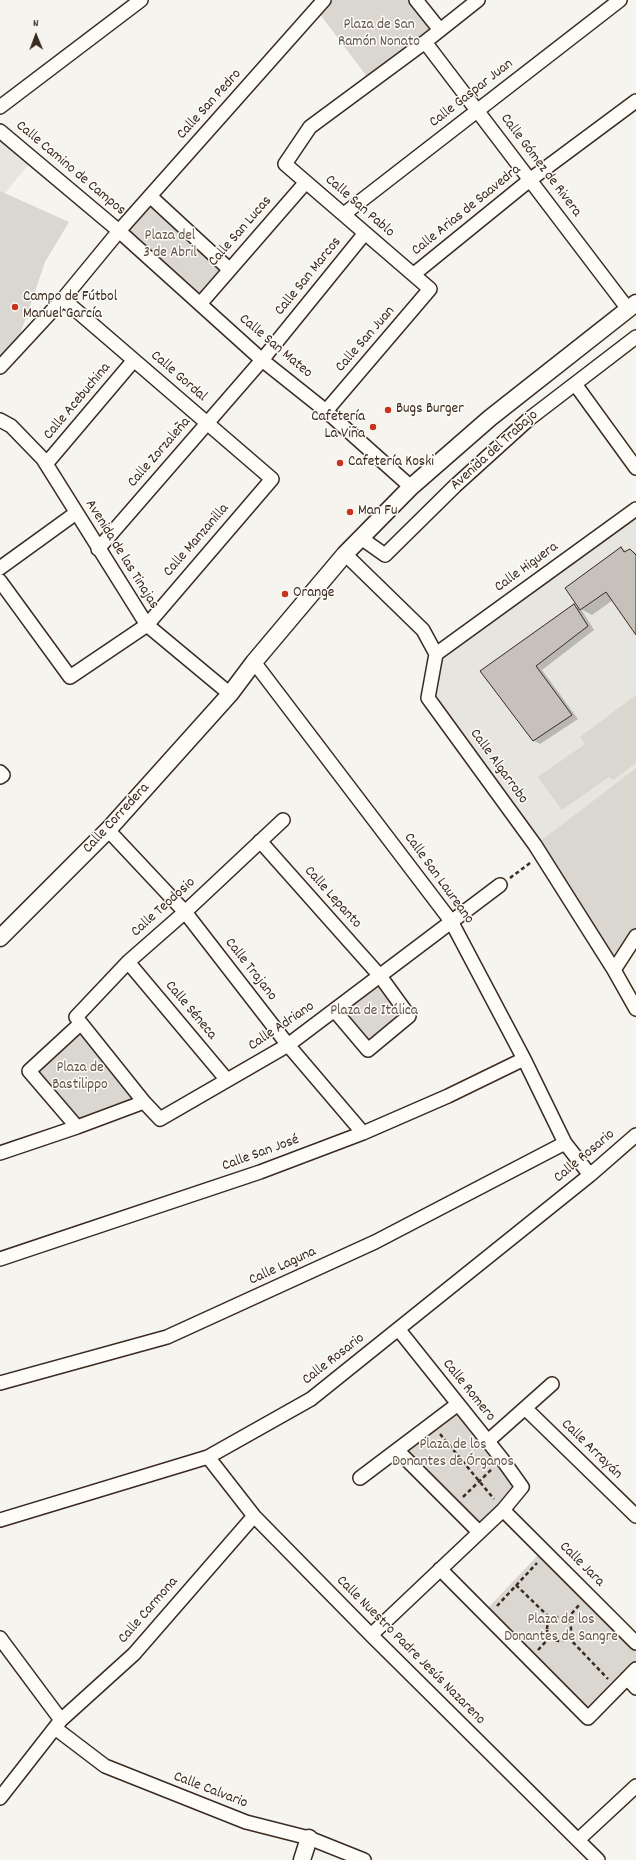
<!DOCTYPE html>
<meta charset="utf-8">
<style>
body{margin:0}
#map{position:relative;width:636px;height:1860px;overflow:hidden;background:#f5f4ee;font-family:Dekko,sans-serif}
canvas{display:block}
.north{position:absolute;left:16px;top:16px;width:40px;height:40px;-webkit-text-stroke:3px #fdfcf7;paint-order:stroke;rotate:359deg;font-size:11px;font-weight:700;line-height:16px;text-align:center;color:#3b2a1e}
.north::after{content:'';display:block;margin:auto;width:14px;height:18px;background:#3b2a1e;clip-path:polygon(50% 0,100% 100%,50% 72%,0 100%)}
</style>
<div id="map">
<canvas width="636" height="1860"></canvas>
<div class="north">N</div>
</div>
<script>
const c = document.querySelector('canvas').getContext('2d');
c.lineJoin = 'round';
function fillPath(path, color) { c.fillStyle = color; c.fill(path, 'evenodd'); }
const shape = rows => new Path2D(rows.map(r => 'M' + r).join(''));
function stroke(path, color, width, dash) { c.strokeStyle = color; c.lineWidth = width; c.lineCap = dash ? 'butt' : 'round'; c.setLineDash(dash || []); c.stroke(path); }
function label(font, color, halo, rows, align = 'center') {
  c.font = font + ' Dekko,sans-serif'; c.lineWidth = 3; c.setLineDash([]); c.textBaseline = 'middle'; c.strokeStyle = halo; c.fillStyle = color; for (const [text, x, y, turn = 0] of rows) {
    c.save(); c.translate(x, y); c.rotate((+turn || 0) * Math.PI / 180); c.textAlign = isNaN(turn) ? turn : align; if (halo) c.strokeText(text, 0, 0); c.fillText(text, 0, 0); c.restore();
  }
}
fillPath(shape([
 [0,131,33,159,5,193,0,191],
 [636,509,636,768,535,845,428,698,436,654]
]), '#e7e5df');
fillPath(shape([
 [324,0,416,0,440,30,371,82,316,9],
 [0,191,69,222,45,262,14,352,0,367],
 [150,196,229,269,200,304,119,231],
 [636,695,636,763,613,780,609,777,562,810,538,777,585,744,580,737],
 [636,768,636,936,614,970,535,845],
 [380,976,409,1016,368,1050,335,1011],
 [80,1024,144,1102,77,1127,29,1071],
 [458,1404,522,1487,479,1532,397,1450],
 [543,1550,636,1643,636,1669,588,1718,483,1613]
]), '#dad6d0');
fillPath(shape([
 [622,548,627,552,630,550,636,553,636,633,613,600,592,615,581,609],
 [574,606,581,609,594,630,542,670,578,719,540,744,533,740,481,671]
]), '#0003');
const building = shape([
 [621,547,624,552,630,549,636,555,636,635,606,592,580,610,565,588,621,547],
 [574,604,588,626,536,666,572,715,533,741,480,671,574,604]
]);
fillPath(building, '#c7c1bb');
stroke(building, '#3b2a1e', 1);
const minor = shape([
 [416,0,440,30],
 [425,42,628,309],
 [0,107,141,0],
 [0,131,119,231,262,360,326,411,411,487],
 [150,196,229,269],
 [344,214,620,0],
 [414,274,531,179,636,101],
 [200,304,306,182],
 [0,367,63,299,119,231,324,0],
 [575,384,636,468],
 [326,411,430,289,285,164,310,127,425,42,478,0],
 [0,420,11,426,43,459,147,625,230,694],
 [46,464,134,360],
 [361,538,385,555,455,486,529,419,636,337],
 [98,549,262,360,365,233],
 [345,554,423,630,436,654,428,698,535,845,614,970,636,1009],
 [0,568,76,513],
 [0,581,70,677,147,625,272,479,63,299],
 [436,654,636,509],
 [254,662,451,921,524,1059,565,1143,590,1175],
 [0,772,3,775,0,777],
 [108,830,185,912,288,1045,363,1133],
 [260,841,380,976,409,1016,368,1050,335,1011],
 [128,962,227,1080],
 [614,970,636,936],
 [80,1024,29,1071,77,1127,144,1102,76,1017,128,962,185,912,283,820],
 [144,1102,160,1119,288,1045,500,885],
 [0,1153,77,1127],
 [0,1259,260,1172,363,1133,448,1096,524,1059],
 [0,1383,167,1337,375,1242,565,1143],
 [525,1408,636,1516],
 [488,1441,552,1384],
 [397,1450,479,1532],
 [208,1457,254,1516,371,1635,598,1860],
 [360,1478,458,1404],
 [503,1510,636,1643],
 [0,1520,208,1457,311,1399,590,1175,636,1135],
 [440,1569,588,1718,636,1669],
 [371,1635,503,1510,522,1487,502,1459,399,1330],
 [0,1638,61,1720],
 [627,1678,636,1688],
 [55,1728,105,1766,246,1822,309,1838,364,1860],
 [0,1798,61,1720,134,1654,254,1516],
 [578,1840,636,1786]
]);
const tertiary = shape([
 [0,938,108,830,230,694,254,662,345,554,411,487,490,418,636,303],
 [302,1860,309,1838]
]);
stroke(minor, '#3b2a1e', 16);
stroke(tertiary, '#3b2a1e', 19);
stroke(shape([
 [510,878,530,863],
 [440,1434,494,1499],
 [463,1497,493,1468],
 [516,1585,551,1619],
 [497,1606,537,1563],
 '547 1629a12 12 0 1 1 24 0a12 12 0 1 1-24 0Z',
 [567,1619,580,1604],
 [568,1637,608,1679],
 [538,1650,550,1637]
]), '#3b2a1e', 2.5, [4, 3]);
stroke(minor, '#fdfcf7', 13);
stroke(tertiary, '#fdfcf7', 16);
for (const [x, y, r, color] of [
 [15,307,4,"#c8321e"],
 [388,410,4,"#c8321e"],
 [373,427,4,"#c8321e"],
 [340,463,4,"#c8321e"],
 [350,512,4,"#c8321e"],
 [285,594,4,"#c8321e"]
]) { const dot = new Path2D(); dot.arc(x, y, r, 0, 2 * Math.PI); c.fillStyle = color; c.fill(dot); stroke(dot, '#fdfcf7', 1.5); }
label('15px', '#63554a', '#fdfcf7', [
 ["Plaza de San",379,26],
 ["Ramón Nonato",379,43],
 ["Plaza del",170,237],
 ["3 de Abril",170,254],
 ["Plaza de Itálica",374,1012],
 ["Plaza de",80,1069],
 ["Bastilippo",80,1086],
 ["Plaza de los",453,1446],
 ["Donantes de Órganos",453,1463],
 ["Plaza de los",561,1621],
 ["Donantes de Sangre",561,1638]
]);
label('15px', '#3b2a1e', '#fdfcf7', [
 ["Calle Gaspar Juan",472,94,-38],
 ["Calle San Pedro",210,105,-48],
 ["Calle Gómez de Rivera",540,166,53],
 ["Calle Camino de Campos",70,169,40],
 ["Calle San Pablo",359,207,41],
 ["Calle Arias de Saavedra",467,211,-39],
 ["Calle San Lucas",241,232,-49],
 ["Calle San Marcos",309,277,-51],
 ["Calle San Juan",366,340,-49],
 ["Calle San Mateo",275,347,40],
 ["Calle Gordal",178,377,41],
 ["Calle Acebuchina",78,402,-50],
 ["Avenida del Trabajo",495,451,-42],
 ["Calle Zorzaleña",160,453,-49],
 ["Calle Manzanilla",197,541,-49],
 ["Avenida de las Tinajas",121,555,58],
 ["Calle Higuera",527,568,-36],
 ["Calle Algarrobo",498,767,54],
 ["Calle Corredera",117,819,-47],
 ["Calle San Laureano",438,879,54],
 ["Calle Lepanto",332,898,48],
 ["Calle Teodosio",164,908,-42],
 ["Calle Trajano",250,970,52],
 ["Calle Séneca",190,1011,50],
 ["Calle Adriano",282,1027,-34],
 ["Calle San José",261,1154,-20],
 ["Calle Rosario",585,1157,-40],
 ["Calle Laguna",283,1267,-25],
 ["Calle Rosario",334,1360,-38],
 ["Calle Romero",468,1391,51],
 ["Calle Arrayán",591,1450,44],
 ["Calle Jara",581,1565,45],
 ["Calle Carmona",149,1611,-49],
 ["Calle Nuestro Padre Jesús Nazareno",410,1651,45],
 ["Calle Calvario",210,1791,21]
]);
label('15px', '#3b2a1e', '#fdfcf7', [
 ["Campo de Fútbol",23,298],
 ["Manuel García",23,315],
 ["Bugs Burger",396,410],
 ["Cafetería",365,418,"right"],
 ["La Viña",365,435,"right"],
 ["Cafetería Koski",348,463],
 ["Man Fu",358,512],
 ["Orange",293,594]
], 'left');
</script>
